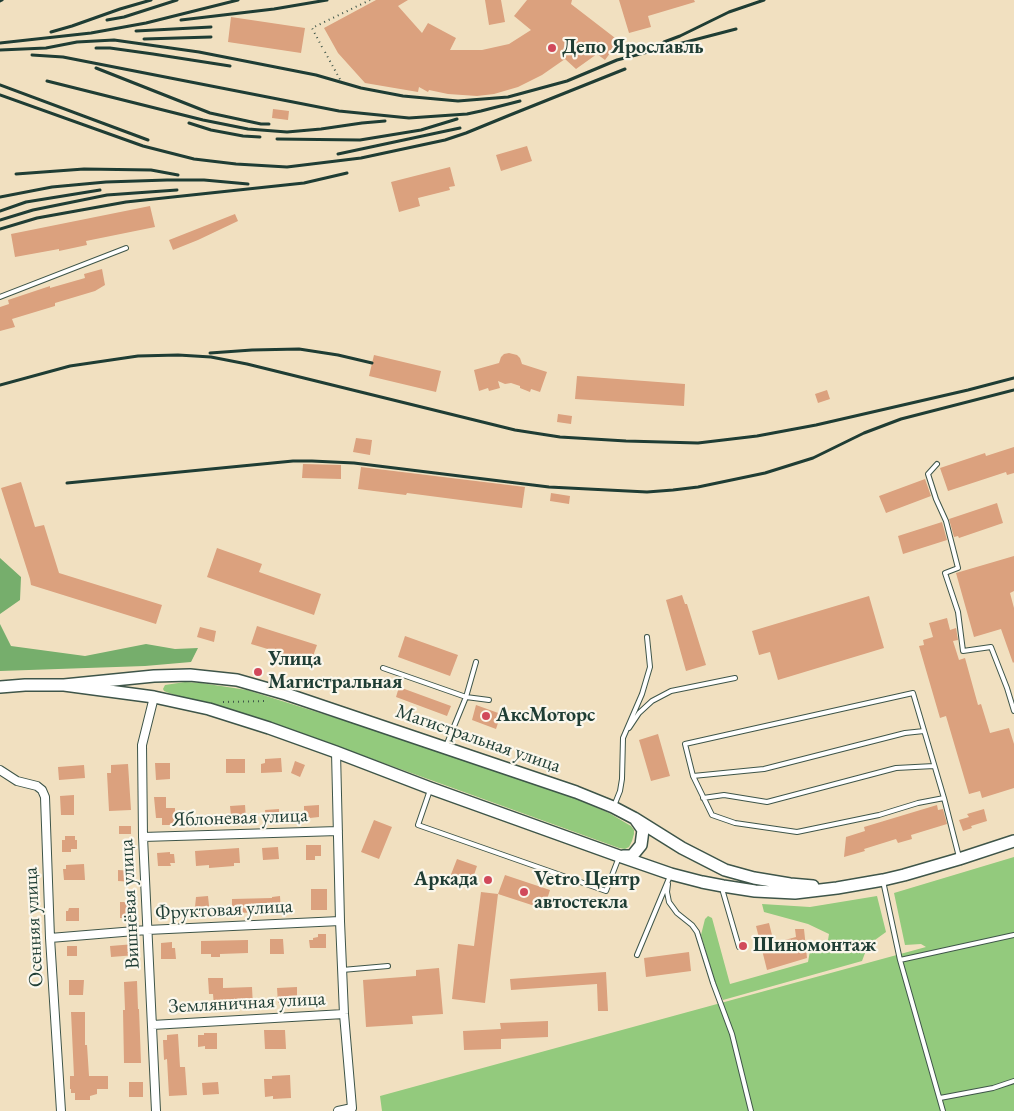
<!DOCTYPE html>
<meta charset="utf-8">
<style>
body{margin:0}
canvas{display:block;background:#f1e0c0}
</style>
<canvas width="1014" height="1111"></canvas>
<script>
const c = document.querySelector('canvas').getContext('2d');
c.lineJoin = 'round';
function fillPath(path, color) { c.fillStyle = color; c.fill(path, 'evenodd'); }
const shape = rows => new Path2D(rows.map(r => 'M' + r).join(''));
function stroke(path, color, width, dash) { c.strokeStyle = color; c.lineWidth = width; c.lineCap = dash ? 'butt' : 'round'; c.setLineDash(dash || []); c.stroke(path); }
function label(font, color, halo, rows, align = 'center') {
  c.font = font + ' "EB Garamond",serif'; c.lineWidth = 4.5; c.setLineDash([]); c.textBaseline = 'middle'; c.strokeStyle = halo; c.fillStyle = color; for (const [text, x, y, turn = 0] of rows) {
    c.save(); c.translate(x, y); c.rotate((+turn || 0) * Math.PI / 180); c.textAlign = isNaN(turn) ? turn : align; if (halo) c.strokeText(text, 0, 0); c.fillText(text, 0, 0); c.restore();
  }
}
fillPath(shape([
 [185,682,201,683,247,690,498,769,553,789,609,813,631,826,634,830,634,834,632,841,629,847,625,849,619,848,270,722,169,693,164,691,163,689,165,685],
 [1014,857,1014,1111,382,1111,380,1096,926,947,921,944,905,945,894,893],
 [877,896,886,932,868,945,862,961,723,1000,716,985,701,935,705,919,708,916,712,918,730,984,808,962,810,951,827,946,829,934,808,924,764,912,762,904,810,907]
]), '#93ca7d');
fillPath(shape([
 [0,558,21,577,20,600,0,614],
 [0,624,11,646,85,656,146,644,175,649,198,648,191,662,145,666,0,671]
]), '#76ae6c');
fillPath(shape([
 [376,0,408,0,398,6,422,33,428,23,456,38,450,50,482,50,509,44,531,30,514,16,527,0,572,0,571,4,619,41,605,60,597,54,576,69,565,59,542,75,518,87,494,94,477,96,448,94,429,90,428,92,419,87,418,92,365,83,338,53,324,28],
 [485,0,501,0,505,22,489,25],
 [619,0,694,0,695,2,648,16,651,27,629,33],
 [231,17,305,28,301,53,228,42],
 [273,109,289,111,288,120,272,118],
 [527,146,532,161,501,171,496,155],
 [450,167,455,186,449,187,450,190,418,198,420,206,399,212,391,182],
 [150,206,155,227,86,241,87,245,59,251,59,249,15,257,11,234],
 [235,214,238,221,198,240,173,250,169,240],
 [102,269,105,285,95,291,55,303,55,306,12,319,15,327,0,331,0,307,9,304,8,300,50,286,50,288,85,278,84,274],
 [509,353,517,355,520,358,522,364,547,372,540,392,531,389,530,392,520,388,520,386,511,383,505,384,498,381,500,388,489,391,488,388,479,391,474,370,499,363,501,357,504,354],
 [374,355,441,371,436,392,369,376],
 [577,376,685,384,684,406,575,399],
 [827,390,830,399,818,403,815,394],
 [558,414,572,416,571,424,557,422],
 [356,438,372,440,370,455,353,452],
 [1014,447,1014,473,1007,475,1006,472,948,491,940,468,985,453,986,456],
 [303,464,341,465,341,479,302,478],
 [361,467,525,487,522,508,407,493,406,495,358,489],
 [925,479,931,496,886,513,879,496],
 [21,482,35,527,44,525,59,573,162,605,156,624,31,585,30,579,1,488],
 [551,493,570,496,569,504,550,501],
 [997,503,1003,523,959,538,958,536,954,537,949,519],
 [942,522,947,540,903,554,898,536],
 [217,548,262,564,259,572,321,594,314,615,207,577],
 [1014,556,1014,591,1010,593,1014,608,1014,662,1013,663,1001,629,974,637,956,573],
 [682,595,685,604,687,604,706,665,686,671,666,600],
 [869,596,884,648,778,680,770,652,759,655,752,631],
 [947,618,950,630,956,628,958,640,953,641,959,660,965,658,978,705,981,704,990,733,1009,728,1014,744,1014,788,982,798,980,791,969,794,946,716,940,718,919,646,924,645,923,640,933,637,929,623],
 [257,626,317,645,311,662,251,644],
 [200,627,216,631,214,642,197,637],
 [405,636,458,655,450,676,398,657],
 [399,687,451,706,447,716,396,697],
 [476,705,501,714,496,729,472,720],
 [658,734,670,776,651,781,639,740],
 [281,758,282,772,261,773,261,764,265,763,265,759],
 [226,759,245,759,245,773,226,773],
 [295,761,305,765,300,777,291,773],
 [155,763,170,763,170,779,156,780],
 [128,764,131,810,109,811,107,773,111,773,111,765],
 [84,765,85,778,59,780,58,767],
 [74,795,74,815,61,815,60,796],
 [154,797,166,797,166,808,175,808,175,825,162,825,162,818,156,818],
 [245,805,246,819,243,819,243,821,233,822,233,816,231,816,230,806],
 [319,805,319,817,310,818,310,817,304,817,304,806],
 [937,805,938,810,943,809,947,824,911,835,912,839,898,843,896,839,864,849,865,851,844,857,846,837,865,831,864,827],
 [279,809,279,820,266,821,265,810],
 [984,809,987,821,971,826,972,828,963,831,959,820,969,817,967,814],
 [374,820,392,827,379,859,361,852],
 [119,826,131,826,131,834,119,834],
 [65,836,75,836,75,840,77,840,77,849,71,849,71,852,62,852,62,840,65,840],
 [306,845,321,845,321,856,315,856,315,860,306,860],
 [278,847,279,859,263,860,262,848],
 [239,848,240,863,234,863,234,866,209,868,209,865,196,866,195,851],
 [170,852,170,854,174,854,175,863,170,863,171,866,158,866,157,853],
 [457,859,477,866,471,884,450,877],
 [84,864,85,880,64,880,63,869,66,869,66,865],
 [118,870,133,871,133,882,118,881],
 [505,875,550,890,544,909,498,894],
 [311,889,327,889,327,910,311,910],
 [481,892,498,894,485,1003,452,999,458,944,474,946],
 [208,896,210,915,189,915,189,907,195,907,196,897],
 [280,896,281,912,232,913,232,899,272,898,272,897],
 [120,902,130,902,130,907,134,907,133,918,120,918],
 [69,908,79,908,79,921,66,921,66,911,68,911],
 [769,923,774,943,796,937,795,929,804,929,807,958,767,970,756,926],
 [318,934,326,934,326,948,310,948,309,940,313,940,313,938,318,937],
 [270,939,283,939,284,954,270,954],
 [248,940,248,953,220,954,220,957,211,957,211,954,201,954,201,941],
 [172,942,172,948,175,948,176,959,161,959,161,943],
 [135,944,136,955,111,957,110,946],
 [67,946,77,946,77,956,67,956],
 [689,952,691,971,646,977,644,958],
 [439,968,443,1014,412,1016,413,1024,366,1027,363,980,416,976,416,970],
 [606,972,608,1011,598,1011,597,984,511,990,510,979],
 [208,978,223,978,223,988,252,987,253,1007,237,1008,237,1005,214,1006,213,994,209,994],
 [69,980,84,980,83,995,69,995],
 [137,981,138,1009,139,1009,141,1063,124,1063,123,1010,125,1010,124,982],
 [297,987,297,1002,278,1003,277,988],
 [71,1012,85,1012,85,1045,87,1045,89,1076,108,1076,108,1089,97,1089,97,1094,90,1096,90,1100,75,1100,75,1093,71,1093,71,1089,70,1089,70,1076,74,1076],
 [548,1021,548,1037,501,1039,501,1049,464,1050,463,1031,501,1029,500,1023],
 [264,1030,285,1030,286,1049,265,1049],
 [204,1033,217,1033,217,1049,205,1049,205,1046,198,1047,198,1035,204,1035],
 [178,1034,180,1067,185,1067,187,1095,169,1096,167,1059,164,1060,163,1040,167,1040,167,1035],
 [290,1075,291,1098,273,1099,273,1096,265,1097,264,1079,272,1079,272,1076],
 [129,1082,143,1082,143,1097,129,1097],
 [218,1082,219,1094,203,1095,202,1083]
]), '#dba17e');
const lane = shape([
 [0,297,126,248],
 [937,464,928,474,936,499,946,521,958,568,945,573,958,612,963,651,991,647,1007,688,1014,711],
 [476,662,466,697,489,700],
 [383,668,466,697,446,746],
 [629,728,639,713,652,701,671,691,735,678],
 [693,776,764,769,905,733,924,731],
 [430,790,418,825,606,891,619,857],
 [703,798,724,795,767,802,896,768,934,766],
 [944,798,918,803,879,815,797,832,735,823,712,815,693,776,685,744,913,693,944,798,959,857],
 [614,806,620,791,622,779,623,738,642,694,650,667,647,637],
 [883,881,900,960,943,1111],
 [668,884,667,892,669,902,677,913,692,925,697,932,713,983,732,1034,751,1111],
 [723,888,723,892,739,947],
 [637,955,670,876],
 [900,960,1014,935],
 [342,970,388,966],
 [940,1098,993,1088,1014,1081]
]);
const street = shape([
 [154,697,142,745,143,837,156,1111],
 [336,752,340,921,344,1014,352,1108,338,1111],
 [0,770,17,781,37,786,42,790,45,797,50,938,61,1111],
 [143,837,338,831],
 [50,938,147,930,340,921],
 [152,1025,344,1014]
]);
const secondary = shape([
 [64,685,154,697,209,709,269,728,336,752,430,788,619,856,671,874,702,882,723,886,755,891,795,893,837,888,883,880,904,875,959,859,1014,841],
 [0,687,25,685,64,685,154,676,190,675,237,680,286,694,576,792,613,807,634,818,682,848,725,870,754,878,790,884,813,886],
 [623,856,632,856,641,845,643,830,636,820]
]);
stroke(lane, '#3e5549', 6);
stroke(street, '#3e5549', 10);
stroke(secondary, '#3e5549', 14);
stroke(shape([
 [322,47,312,28,370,0],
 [325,52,342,83],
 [223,702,268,701]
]), '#3e5549', 2, [1, 4]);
stroke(lane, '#fff', 4);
stroke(street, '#fff', 8);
stroke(secondary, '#fff', 11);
stroke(shape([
 [0,1,2,0],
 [107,20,124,17,177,0],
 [181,20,274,9,327,0],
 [136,31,211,27],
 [51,32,72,26,120,9,151,0],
 [144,39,211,37],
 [664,42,680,36,729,12,764,0],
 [0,43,91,33,146,23,238,0],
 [96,48,110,48,153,54,230,66],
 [0,50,46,48,77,42,114,40,199,52,316,75,361,88,403,96,458,101,508,97,567,81,617,60,736,29],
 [32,55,63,57,339,111,409,118,467,114,481,111,520,101],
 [96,68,210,113,261,124,269,124],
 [47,81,203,120,248,129,287,132,321,129,362,123,385,121],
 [0,85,148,140],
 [0,95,143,146,194,159,236,164,287,167,361,158,445,140,466,133,510,115,625,69],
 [189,123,211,130,243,136,260,137],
 [277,139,360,140,421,130,457,119],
 [338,154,460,128],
 [16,174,84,169,151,170,178,175],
 [0,197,52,187,106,182,167,180,204,180,248,184],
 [0,211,26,202,100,190],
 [0,220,33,210,107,195,177,190],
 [0,229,37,218,126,202,304,183,347,173],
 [210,353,252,350,299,349,338,355,372,363],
 [0,385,70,366,138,356,178,355,211,357,247,364,515,430,560,437,626,441,698,443,757,436,816,425,968,390,1014,378],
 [67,483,293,461,312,461,354,463,549,487,647,492,673,490,698,487,765,473,813,458,864,433,901,419,1014,390]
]), '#1f3d34', 3);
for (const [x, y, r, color] of [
 [552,48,5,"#d1495b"],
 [258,672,5,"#d1495b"],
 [486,716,5,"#d1495b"],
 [488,880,5,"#d1495b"],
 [524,892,5,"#d1495b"],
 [743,946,5,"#d1495b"]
]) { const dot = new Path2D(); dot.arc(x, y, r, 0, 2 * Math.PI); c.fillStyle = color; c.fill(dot); stroke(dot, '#fbf7ec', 2); }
label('bold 20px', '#1f3d34', '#fbf7ec', [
 ["Депо Ярославль",562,48],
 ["Улица",268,660],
 ["Магистральная",268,683],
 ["АксМоторс",496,716],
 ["Аркада",478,880,"right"],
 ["Vetro Центр",534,880],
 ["автостекла",534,903],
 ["Шиномонтаж",753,946]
], 'left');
label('20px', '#1f3d34', '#fbf7ec', [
 ["Магистральная улица",478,739,19],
 ["Яблоневая улица",240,818,-2],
 ["Вишнёвая улица",130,904,-93],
 ["Фруктовая улица",224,910,-3],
 ["Осенняя улица",34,927,-93],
 ["Земляничная улица",247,1003,-3]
]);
</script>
